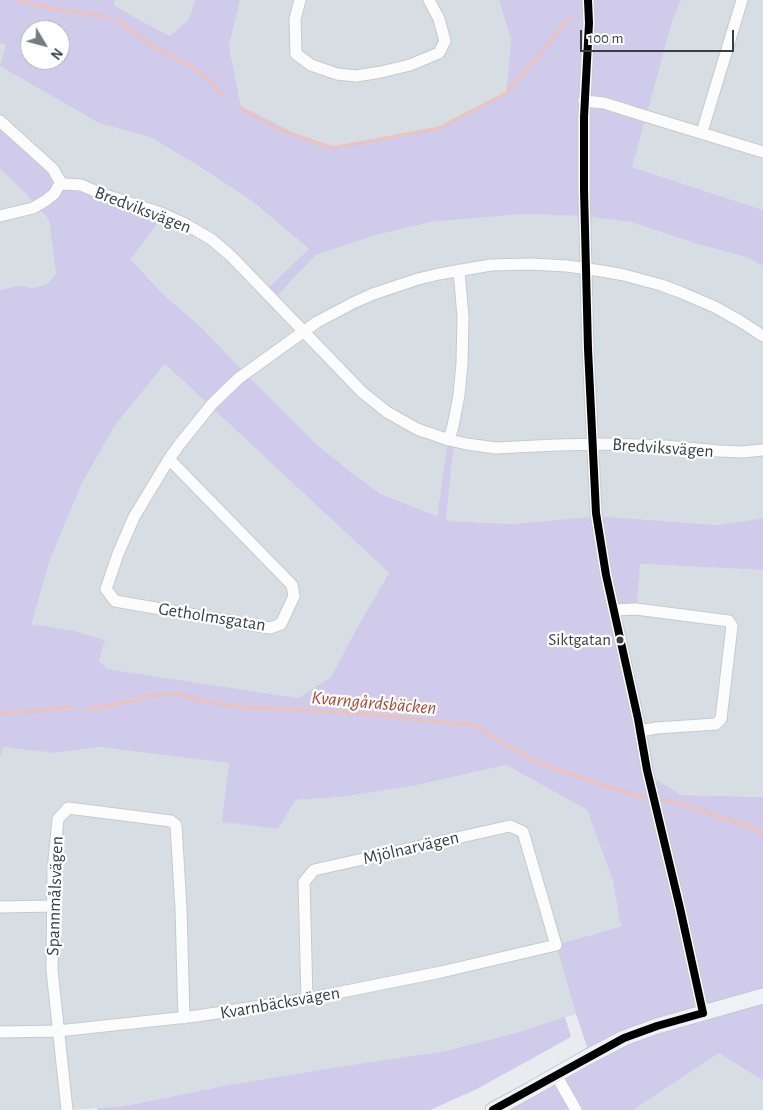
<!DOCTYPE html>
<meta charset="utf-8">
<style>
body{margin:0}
#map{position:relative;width:763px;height:1110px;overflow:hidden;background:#e9ecef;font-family:"Alegreya Sans",sans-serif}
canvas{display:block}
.north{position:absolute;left:20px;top:20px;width:50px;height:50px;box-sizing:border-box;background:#fff;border:1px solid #aeb2b5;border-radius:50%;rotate:127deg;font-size:14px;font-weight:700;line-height:20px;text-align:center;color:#353f45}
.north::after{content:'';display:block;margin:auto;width:18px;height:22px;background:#747c80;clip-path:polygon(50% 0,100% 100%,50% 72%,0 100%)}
.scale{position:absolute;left:580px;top:30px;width:154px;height:22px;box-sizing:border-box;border:2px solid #353f45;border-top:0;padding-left:6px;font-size:15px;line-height:18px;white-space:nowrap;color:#353f45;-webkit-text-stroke:4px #fff;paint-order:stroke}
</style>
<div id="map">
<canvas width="763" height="1110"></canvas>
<div class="north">N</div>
<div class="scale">100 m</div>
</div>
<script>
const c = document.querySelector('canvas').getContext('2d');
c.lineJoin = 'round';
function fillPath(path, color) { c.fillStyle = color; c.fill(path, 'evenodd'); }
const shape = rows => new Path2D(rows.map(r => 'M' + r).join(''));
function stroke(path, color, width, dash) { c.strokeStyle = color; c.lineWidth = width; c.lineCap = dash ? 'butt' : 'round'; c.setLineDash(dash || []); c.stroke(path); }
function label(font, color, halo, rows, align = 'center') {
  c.font = font + ' "Alegreya Sans",sans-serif'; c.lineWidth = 4.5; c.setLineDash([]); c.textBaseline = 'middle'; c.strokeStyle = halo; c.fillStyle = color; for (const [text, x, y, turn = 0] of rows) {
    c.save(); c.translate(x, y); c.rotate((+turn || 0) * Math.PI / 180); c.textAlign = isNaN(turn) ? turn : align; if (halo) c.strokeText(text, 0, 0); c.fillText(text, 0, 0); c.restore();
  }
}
fillPath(shape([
 [115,0,195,0,189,19,170,36,134,17,114,5],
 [240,0,499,0,511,40,506,93,439,128,338,147,305,138,241,106,229,46],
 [681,0,763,0,763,210,631,167,673,19],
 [0,43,6,45,101,124,150,137,202,168,252,201,310,250,265,291,273,300,316,255,373,236,431,222,524,214,584,216,630,222,697,244,746,257,763,266,763,518,717,525,597,516,512,524,450,521,446,520,454,443,448,441,437,516,381,494,356,476,315,443,244,372,203,329,162,293,131,258,163,215,72,185,0,122],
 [0,169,23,191,49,220,56,274,46,285,32,288,18,285,0,290],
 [165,364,389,573,358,626,331,677,298,698,106,669,99,661,105,640,74,631,32,624,36,608,50,560,82,483,116,424],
 [640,564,763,570,763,797,681,795,648,774,614,609],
 [2,747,54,753,99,747,229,763,223,822,278,829,296,800,341,797,413,786,506,765,587,810,613,881,620,923,622,926,556,945,576,1014,519,1032,446,1051,363,1063,228,1085,125,1106,69,1110,0,1110,0,759],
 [719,1053,763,1081,763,1110,633,1110]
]), '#d6dde3');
fillPath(shape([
 [0,0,115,0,114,5,134,17,170,36,189,19,195,0,240,0,229,46,241,106,305,138,338,147,439,128,506,93,511,40,499,0,681,0,673,19,632,167,763,210,763,266,746,257,697,244,630,222,584,216,524,214,431,222,373,236,316,255,273,300,265,291,309,249,252,201,202,168,150,137,101,124,0,66,6,45,0,43],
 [30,30,60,30,60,60,30,60],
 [0,122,56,175,164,214,131,259,162,293,203,329,244,372,315,443,356,476,381,494,437,516,448,441,454,443,446,519,450,521,512,524,597,516,717,525,763,518,763,570,640,564,637,605,614,609,648,774,681,795,763,797,763,1081,719,1053,633,1110,493,1110,504,1104,587,1047,576,1014,556,945,622,926,620,923,613,881,587,810,506,765,413,786,341,797,296,800,278,829,222,822,229,763,99,747,54,753,3,747,0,759,0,290,19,285,32,288,46,285,56,274,49,220,23,191,0,169],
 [165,364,389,573,358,626,331,677,298,698,107,669,99,661,105,640,74,631,32,624,36,608,50,560,82,483,116,424],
 [565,1017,571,1037,477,1089,430,1110,98,1110,97,1108,125,1106,228,1085,363,1063,446,1051,519,1032]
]), '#d0cbea');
stroke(shape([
 [19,0,24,2,55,9,67,11,78,12,105,17],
 [118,21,153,46,180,61,190,65,211,82,222,95],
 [239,107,276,128,332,148,439,128,506,93,570,18],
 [88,709,92,709,126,702,155,695,178,694,201,701,241,707,354,713,473,725,532,760,598,784,645,798],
 [0,713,27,712,72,707],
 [663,800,678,803,757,829,763,834]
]), '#ecc2ba', 3);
const street = shape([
 [300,0,295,19,296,54,311,65,337,74,356,76,381,72,410,65,439,53,445,41,439,19,429,0],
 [588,0,589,23,584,117,584,190,588,349,596,513,606,575,638,719,647,770,680,908,703,1013],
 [584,101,604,103,639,114,763,152],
 [0,121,53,169,58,178,63,184,81,185,102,194,161,213,187,225,211,239,231,256,362,392,387,412,417,429,449,440,467,444,496,448,556,445,606,444,665,446,719,451,742,452,763,450],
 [702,132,742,0],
 [0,216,33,208,45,201,54,194,61,182],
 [449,440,453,426,459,395,462,363,463,317,459,270],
 [169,459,292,585,294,596,281,624,270,628,115,601,106,589,118,554,134,517,169,459,179,445,212,404,239,378,317,322,353,303,373,294,418,279,439,274,491,265,531,264,567,266,602,271,624,275,661,285,680,292,715,307,740,321,763,336],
 [614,610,636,609,729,621,732,626,721,719,716,724,656,728,640,731],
 [0,907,53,906],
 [0,1032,58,1031,197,1016,307,999,441,972,556,945,523,832,510,826,314,870,304,882,307,999],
 [556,1075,576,1110],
 [67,1110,52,970,53,871,58,819,68,808,171,821,176,825,181,909,184,1018]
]);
const secondary = shape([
 [493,1110,530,1090,584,1059,624,1038,657,1026,763,996]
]);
stroke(street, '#c7cacd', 13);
stroke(secondary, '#c2c9cf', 17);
stroke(street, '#fcfcfd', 11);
stroke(secondary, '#eef2f6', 15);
stroke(shape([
 [588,0,589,23,584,117,584,190,588,349,596,513,606,575,638,719,647,770,680,908,703,1013],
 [493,1110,624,1038,657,1026,703,1013]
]), '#000', 8);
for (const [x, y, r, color] of [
 [620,640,4.5,"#353f45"]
]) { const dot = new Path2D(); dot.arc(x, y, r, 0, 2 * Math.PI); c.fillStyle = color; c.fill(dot); stroke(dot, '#fff', 2); }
label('17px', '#353f45', '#fff', [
 ["Siktgatan",611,640]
], 'right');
label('18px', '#353f45', '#fff', [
 ["Bredviksvägen",143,210,21],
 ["Bredviksvägen",663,448,4],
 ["Getholmsgatan",212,617,9],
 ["Mjölnarvägen",411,848,-13],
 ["Spannmålsvägen",55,896,-88],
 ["Kvarnbäcksvägen",280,1003,-10]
]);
label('italic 19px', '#ad4832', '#fff', [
 ["Kvarngårdsbäcken",374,703,5]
]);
</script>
